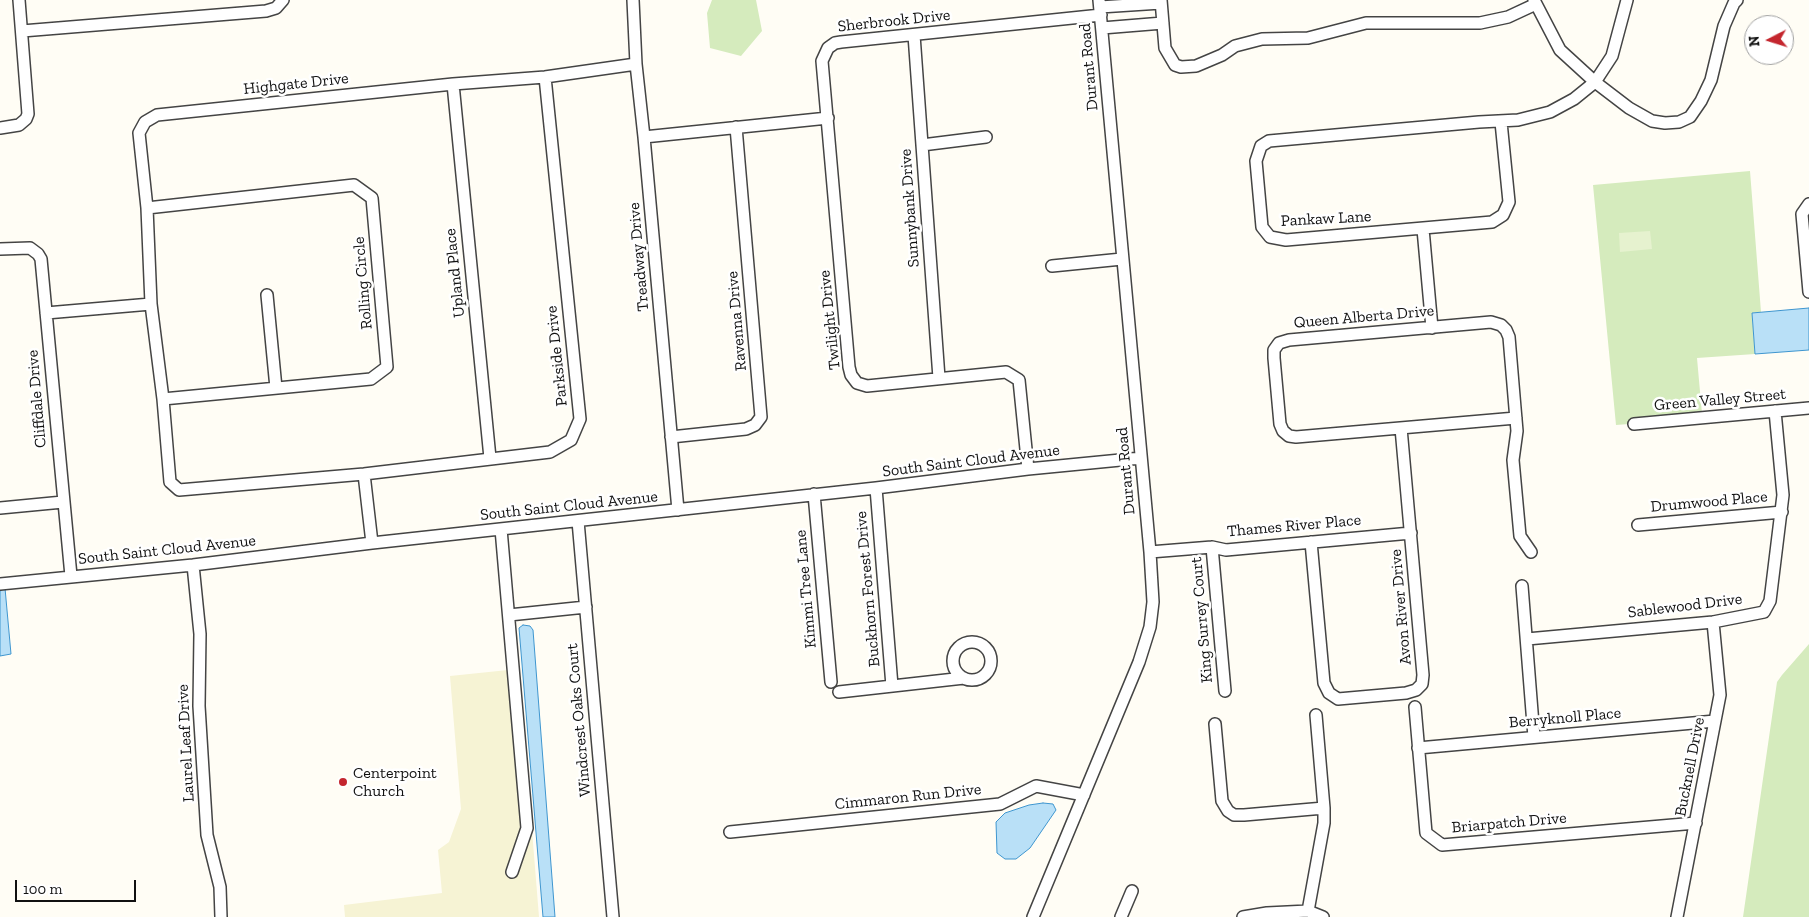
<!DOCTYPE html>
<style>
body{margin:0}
#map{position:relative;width:1809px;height:917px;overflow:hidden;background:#fffdf5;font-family:"Zilla Slab",serif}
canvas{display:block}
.north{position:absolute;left:1744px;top:15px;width:50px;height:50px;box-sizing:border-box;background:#fff;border:1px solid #a0a0a0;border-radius:50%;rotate:265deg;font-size:14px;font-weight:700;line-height:20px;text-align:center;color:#111}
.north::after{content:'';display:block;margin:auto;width:18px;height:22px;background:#c4262e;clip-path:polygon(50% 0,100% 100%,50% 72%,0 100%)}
.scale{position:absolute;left:15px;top:880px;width:121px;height:22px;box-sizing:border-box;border:2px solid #111;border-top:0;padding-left:6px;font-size:15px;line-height:18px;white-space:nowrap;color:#111;-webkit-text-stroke:4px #fff;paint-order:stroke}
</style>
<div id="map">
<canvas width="1809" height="917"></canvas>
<div class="north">N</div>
<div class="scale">100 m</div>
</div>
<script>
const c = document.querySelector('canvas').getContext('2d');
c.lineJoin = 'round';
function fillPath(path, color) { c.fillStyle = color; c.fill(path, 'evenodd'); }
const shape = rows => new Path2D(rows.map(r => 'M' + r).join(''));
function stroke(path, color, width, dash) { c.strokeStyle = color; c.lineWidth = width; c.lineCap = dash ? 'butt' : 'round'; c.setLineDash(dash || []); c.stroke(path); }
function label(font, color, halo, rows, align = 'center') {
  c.font = font + ' "Zilla Slab",serif'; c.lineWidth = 5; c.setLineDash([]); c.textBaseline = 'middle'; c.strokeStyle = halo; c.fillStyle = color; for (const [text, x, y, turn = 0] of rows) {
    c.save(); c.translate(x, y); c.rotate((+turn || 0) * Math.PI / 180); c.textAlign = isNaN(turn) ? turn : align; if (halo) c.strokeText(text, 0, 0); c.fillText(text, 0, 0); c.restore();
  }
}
fillPath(shape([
 [519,669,539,917,345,917,344,905,442,893,438,850,449,842,461,809,450,676,508,670,522,828,506,874,515,877,531,828]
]), '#f6f3d4');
fillPath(shape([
 [712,0,756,0,762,31,741,56,710,48,707,13],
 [1750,171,1761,312,1752,313,1755,354,1697,358,1702,414,1630,420,1629,424,1616,425,1593,185],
 [1809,644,1809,917,1743,917,1777,682,1782,675]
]), '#d5ebbd');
fillPath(shape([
 [1650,231,1652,249,1620,252,1619,233]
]), '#e6f2cf');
const water = shape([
 [1809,308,1809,350,1755,354,1752,313,1809,308],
 [5,588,11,654,0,656,0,591,5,588],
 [523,625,530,626,533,630,555,917,543,917,519,628,523,625],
 [1043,803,1053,804,1056,810,1030,848,1016,859,1005,859,997,853,996,822,1005,813,1029,805,1043,803]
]);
fillPath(water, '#b9e0f7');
stroke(water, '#3f96cf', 1);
const minor = shape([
 [633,0,636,64,644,137,678,510],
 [1161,0,1165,48,1175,65,1181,67,1196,66,1222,55,1235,46,1262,39,1308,38,1366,23,1480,23,1508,17,1536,4],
 [1534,0,1560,50,1595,82,1629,108,1652,121,1665,123,1679,122,1690,117,1701,101,1711,80,1724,26,1734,3,1737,0],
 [1100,7,1161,3],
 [1102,28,1163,23],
 [22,31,266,11,276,8,283,0],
 [914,35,939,378],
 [545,77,580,419,571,440,550,452,364,474,179,490,170,482,163,399,151,304,147,208,139,133,145,122,157,115,453,84,545,77,636,64],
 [453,84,490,458],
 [1501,122,1509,202,1503,215,1492,222,1286,240,1270,237,1262,227,1256,161,1261,146,1269,141,1479,122,1518,120,1550,112,1574,99,1595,82,1612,56,1627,0],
 [0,128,19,125,26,119,28,114,19,0],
 [644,137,828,118],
 [922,145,986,137],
 [1809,204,1802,214,1809,292],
 [147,208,354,185,372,198,387,367,371,379,163,399],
 [1423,229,1432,328],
 [0,249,30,248,38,254,41,259,71,576],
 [1052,266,1122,259],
 [267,295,276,388],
 [46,313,151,304],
 [1516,418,1296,437,1289,436,1283,431,1280,424,1274,358,1274,350,1279,343,1289,340,1491,322,1501,325,1506,330,1509,337,1515,408,1517,431,1513,460,1520,536,1531,552],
 [1634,424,1809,408],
 [671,437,746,429,755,425,761,417,736,127],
 [1028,469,1019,380,1006,372,867,386,857,383,851,375,849,367,822,61,828,48,835,43,841,42,1101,15],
 [364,474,372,543],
 [876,488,892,686],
 [814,494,831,682],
 [0,508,63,502],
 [578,521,613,917],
 [1638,525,1782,512],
 [501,529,527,828,512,872],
 [1311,542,1324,683,1329,693,1338,699,1406,693,1416,690,1422,684,1423,675,1401,428],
 [1212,547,1225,691],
 [1150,552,1212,547,1226,550,1411,533],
 [193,565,200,634,199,706,207,835,220,887,221,917],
 [0,584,193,565,372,543,876,488,1028,469,1141,458],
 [1522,586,1534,737],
 [509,615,586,607],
 [1527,639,1713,622,1764,612,1770,601,1783,495,1775,411],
 '953 661a19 19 0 1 1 38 0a19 19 0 1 1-38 0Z',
 [839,692,964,678],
 [1415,707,1426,833,1442,845,1696,823],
 [1215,724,1222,801,1228,811,1234,815,1244,815,1324,808],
 [1418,748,1715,721],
 [730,832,1000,804,1036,786,1084,795],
 [1308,911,1324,823,1324,808,1316,715],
 [1033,917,1139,662,1150,627,1153,602,1150,552,1099,0],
 [1121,917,1132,891],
 [1243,917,1267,913,1308,911,1323,917],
 [1677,917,1720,695,1713,622]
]);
stroke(minor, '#444', 14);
stroke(minor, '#fff', 11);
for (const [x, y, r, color] of [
 [343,782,5,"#c4262e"]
]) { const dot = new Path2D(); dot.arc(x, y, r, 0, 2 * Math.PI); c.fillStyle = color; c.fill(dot); stroke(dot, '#fff', 2); }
label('16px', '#111', '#fff', [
 ["Sherbrook Drive",894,21,-6],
 ["Durant Road",1089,67,-95],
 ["Highgate Drive",296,84,-6],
 ["Sunnybank Drive",910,208,-94],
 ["Pankaw Lane",1326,219,-3],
 ["Treadway Drive",639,257,-95],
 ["Upland Place",455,273,-96],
 ["Rolling Circle",363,283,-95],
 ["Queen Alberta Drive",1364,317,-5],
 ["Twilight Drive",830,320,-96],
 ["Ravenna Drive",737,321,-95],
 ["Parkside Drive",557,356,-96],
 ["Cliffdale Drive",37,399,-95],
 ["Green Valley Street",1720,400,-5],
 ["South Saint Cloud Avenue",971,461,-7],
 ["Durant Road",1126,471,-95],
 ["Drumwood Place",1709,502,-5],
 ["South Saint Cloud Avenue",569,506,-6],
 ["Thames River Place",1294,526,-5],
 ["South Saint Cloud Avenue",167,550,-6],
 ["Kimmi Tree Lane",806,589,-95],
 ["Buckhorn Forest Drive",868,589,-95],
 ["Sablewood Drive",1685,606,-7],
 ["Avon River Drive",1401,607,-95],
 ["King Surrey Court",1202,620,-95],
 ["Berryknoll Place",1565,718,-5],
 ["Windcrest Oaks Court",579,720,-95],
 ["Laurel Leaf Drive",186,743,-93],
 ["Bucknell Drive",1690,767,-79],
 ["Cimmaron Run Drive",908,797,-6],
 ["Briarpatch Drive",1509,823,-5]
]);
label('16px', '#111', '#fff', [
 ["Centerpoint",353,773],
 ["Church",353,791]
], 'left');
</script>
